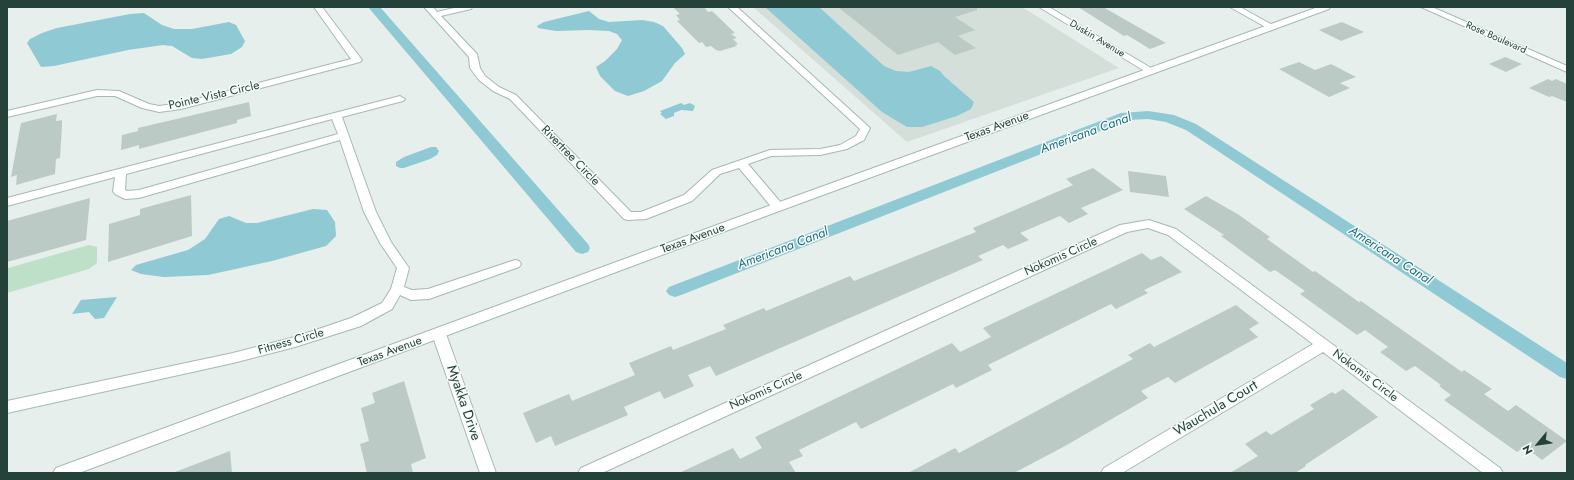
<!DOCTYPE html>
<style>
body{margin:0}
#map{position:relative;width:1574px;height:480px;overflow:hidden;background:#e6efeb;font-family:Jost,sans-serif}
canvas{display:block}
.frame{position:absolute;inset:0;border:8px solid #24423a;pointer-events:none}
.north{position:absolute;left:1518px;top:424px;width:40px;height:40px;-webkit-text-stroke:3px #f7fbf9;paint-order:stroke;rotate:241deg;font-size:11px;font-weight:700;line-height:16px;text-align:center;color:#24423a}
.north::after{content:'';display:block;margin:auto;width:14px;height:18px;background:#24423a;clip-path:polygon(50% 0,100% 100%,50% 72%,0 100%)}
</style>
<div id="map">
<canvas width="1574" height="480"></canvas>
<div class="frame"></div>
<div class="north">N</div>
</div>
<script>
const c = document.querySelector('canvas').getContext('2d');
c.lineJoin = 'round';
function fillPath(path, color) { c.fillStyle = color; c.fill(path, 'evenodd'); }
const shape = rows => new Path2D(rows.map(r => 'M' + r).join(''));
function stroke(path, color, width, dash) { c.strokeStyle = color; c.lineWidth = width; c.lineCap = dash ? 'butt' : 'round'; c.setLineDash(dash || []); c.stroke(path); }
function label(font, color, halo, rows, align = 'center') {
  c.font = font + ' Jost,sans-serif'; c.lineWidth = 3; c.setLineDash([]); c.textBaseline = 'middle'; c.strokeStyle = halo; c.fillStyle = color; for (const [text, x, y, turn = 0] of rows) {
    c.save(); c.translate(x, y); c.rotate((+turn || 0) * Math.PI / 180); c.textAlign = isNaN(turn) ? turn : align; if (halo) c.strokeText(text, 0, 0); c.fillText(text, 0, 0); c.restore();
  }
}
fillPath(shape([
 [753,7,1022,7,1119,68,907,142]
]), '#d4dfda');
fillPath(shape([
 [89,245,97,247,97,263,89,269,7,293,7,269,8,268]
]), '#bfe0c8');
fillPath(shape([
 [765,7,819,7,884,66,896,71,909,72,931,66,940,71,944,76,974,102,971,109,957,116,922,127,907,127,882,112],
 [589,11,599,19,609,22,642,20,654,22,663,26,682,48,685,54,675,63,662,81,644,91,628,96,615,91,600,76,596,67,605,61,617,49,622,40,617,34,609,31,589,30,556,31,538,28,537,26,544,22],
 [144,13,162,25,174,29,192,29,229,22,236,25,245,41,242,47,231,54,202,59,192,58,172,46,163,45,128,50,54,66,41,67,27,43,30,39,42,33,57,28,130,14],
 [681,103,684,105,690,103,695,106,693,111,681,110,674,113,674,116,666,119,660,114,662,113,660,111],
 [431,147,436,147,439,151,437,155,430,159,404,168,400,168,396,166,396,162,404,157],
 [313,209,327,210,335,222,336,236,326,246,272,261,208,275,164,277,141,274,131,270,136,265,188,250,205,239,219,219,229,216,246,223,257,223],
 [117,297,104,318,95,319,89,312,72,314,81,300]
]), '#8ec9d4');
fillPath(shape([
 [368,7,380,7,588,244,590,248,588,252,582,254,576,252,368,7],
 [1148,111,1174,115,1196,124,1567,363,1567,379,1560,377,1186,130,1166,122,1148,119,1128,120,681,295,675,297,669,295,666,291,669,287,1121,113,1148,111]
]), '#8ec9d4');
fillPath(shape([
 [673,7,704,7,708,12,712,11,735,33,731,34,737,38,733,39,738,44,735,45,737,46,720,51,716,50,711,46,706,47,702,42,699,43,677,21,680,20,676,15,680,14],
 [838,7,977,7,977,10,955,17,975,30,958,36,976,48,955,55,938,42,898,55],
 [1078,7,1103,7,1166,43,1150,49,1127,35,1124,36],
 [1342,22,1364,32,1341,41,1319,30],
 [1505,57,1522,64,1506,72,1489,64],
 [1299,62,1315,70,1331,64,1356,77,1340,83,1350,88,1329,97,1279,69],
 [1548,79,1552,81,1556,79,1567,84,1567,102,1552,96,1549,97,1529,88],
 [249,102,251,116,237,120,237,123,139,149,139,145,121,150,122,135,138,131,138,128],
 [57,114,56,121,62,120,62,126,60,158,56,159,55,174,16,185,17,175,11,177,21,123],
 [1093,168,1123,190,1081,208,1088,214,1069,223,1060,216,1020,233,1029,240,1008,249,1003,245,978,256,983,260,716,376,710,366,688,375,694,386,664,399,660,391,624,407,628,415,555,446,551,436,536,443,523,413,569,394,572,401,635,375,629,363,671,346,673,350,726,329,723,325,764,308,766,311,850,276,854,281,976,232,973,228,1073,185,1066,179],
 [1128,171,1166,176,1169,197,1130,192],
 [191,195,192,236,108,262,109,224,140,215,140,209],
 [1206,196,1239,215,1270,237,1267,239,1313,272,1315,271,1359,302,1361,301,1462,372,1464,370,1492,389,1484,394,1508,411,1516,405,1567,441,1542,460,1525,447,1517,452,1444,400,1451,395,1439,386,1441,385,1415,366,1406,371,1380,352,1388,347,1365,330,1357,335,1300,294,1305,291,1275,270,1270,272,1221,236,1224,235,1184,209],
 [90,198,86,240,7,262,7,221],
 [1142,253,1151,260,1161,256,1182,272,1144,290,1148,293,1116,309,1111,304,988,365,992,370,956,388,953,384,861,429,856,422,799,450,803,456,789,462,796,473,679,473,733,448,740,459,762,448,755,437,952,343,960,352,991,337,983,328],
 [1236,305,1259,323,1249,329,1258,337,1175,383,1168,377,1141,391,1148,398,1065,446,1014,473,908,473,955,448,959,453,1133,359,1128,355,1150,343,1154,347],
 [404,381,426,458,411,464,413,473,367,473,360,444,369,441,361,408,375,403,372,393],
 [1343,389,1378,417,1305,465,1306,466,1295,473,1230,473,1258,456,1245,444,1266,431,1271,435,1314,409,1310,405,1332,392,1335,394],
 [230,451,232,473,176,473,175,472]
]), '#bbcac4');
const minor = shape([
 [314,7,322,7,362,60,360,62,181,109,159,112,142,108,115,96,97,96,7,117,7,111,97,90,119,91,149,104,159,106,181,103,351,59,314,7],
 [424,7,433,7,437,12,458,7,472,7,471,9,441,16,477,54,480,68,485,76,499,87,516,95,631,212,641,212,684,195,712,170,770,150,820,149,840,145,856,136,860,129,728,7,737,7,870,128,864,140,847,149,820,155,771,156,748,164,782,204,784,207,782,210,774,210,739,168,720,174,692,201,646,219,628,220,624,219,510,99,493,91,479,80,470,68,469,57,424,7],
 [1039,7,1049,7,1156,71,1151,74,1148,73,1039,7],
 [1230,7,1240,7,1276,27,1275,29,1269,29,1230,7],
 [1421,7,1432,7,1567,66,1567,72,1421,7],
 [400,96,405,99,403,101,342,117,376,212,391,242,409,268,404,287,412,290,428,289,515,260,519,261,521,264,519,267,429,299,411,300,400,295,392,309,361,326,295,347,233,363,7,413,7,401,233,353,295,337,351,318,382,303,391,289,397,268,380,243,364,212,340,140,139,198,125,199,115,194,113,191,115,177,7,206,7,198,400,96],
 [332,119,338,134,139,190,127,191,125,190,126,174,332,119],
 [1149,220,1176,229,1500,468,1503,473,1483,473,1323,352,1122,473,1101,473,1104,468,1313,344,1168,235,1148,228,1127,232,602,473,578,473,581,468,1120,225,1149,220],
 [439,329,444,330,446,334,496,473,480,473,432,334,434,330,439,329]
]);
const tertiary = shape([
 [1318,7,1330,7,1329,9,782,210,79,473,53,473,56,468,774,204,1318,7]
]);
stroke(minor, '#a8b8b2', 2);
stroke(tertiary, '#a8b8b2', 2);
fillPath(minor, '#fff');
fillPath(tertiary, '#fff');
label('10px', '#24423a', '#f7fbf9', [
 ["Rose Boulevard",1496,38,24],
 ["Duskin Avenue",1097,39,31]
]);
label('12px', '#24423a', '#f7fbf9', [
 ["Pointe Vista Circle",214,96,-13],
 ["Texas Avenue",997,127,-20],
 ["Rivertree Circle",570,156,46],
 ["Texas Avenue",693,239,-20],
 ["Nokomis Circle",1061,257,-24],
 ["Fitness Circle",291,342,-16],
 ["Texas Avenue",390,352,-20],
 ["Nokomis Circle",1365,376,37],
 ["Nokomis Circle",766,391,-24]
]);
label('italic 13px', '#1c6f80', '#f7fbf9', [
 ["Americana Canal",1086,134,-20],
 ["Americana Canal",783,249,-21],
 ["Americana Canal",1390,256,33]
]);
label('14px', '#24423a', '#f7fbf9', [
 ["Myakka Drive",463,403,71],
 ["Wauchula Court",1216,409,-31]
]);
</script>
